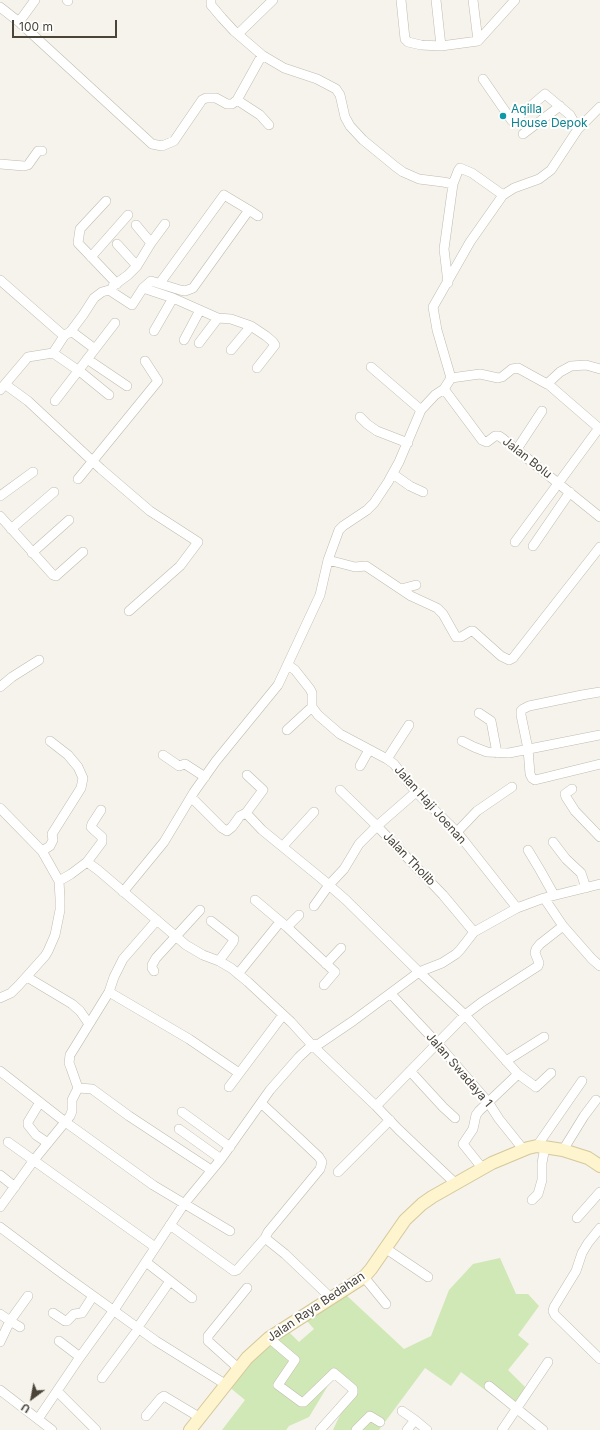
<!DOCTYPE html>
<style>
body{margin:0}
#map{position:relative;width:600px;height:1430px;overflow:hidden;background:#f5f3eb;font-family:Inter,sans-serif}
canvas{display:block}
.north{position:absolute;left:12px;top:1378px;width:40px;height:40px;-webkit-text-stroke:3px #fff;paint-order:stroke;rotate:212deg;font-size:11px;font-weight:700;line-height:16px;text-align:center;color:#4a4439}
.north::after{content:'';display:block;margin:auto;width:14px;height:18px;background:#4a4439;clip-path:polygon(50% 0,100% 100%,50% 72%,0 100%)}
.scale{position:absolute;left:12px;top:20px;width:105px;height:18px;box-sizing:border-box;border:2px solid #4a4439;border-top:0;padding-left:5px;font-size:12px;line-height:14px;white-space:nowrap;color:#4a4439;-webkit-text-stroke:3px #fff;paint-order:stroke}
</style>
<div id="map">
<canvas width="600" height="1430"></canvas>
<div class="north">U</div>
<div class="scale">100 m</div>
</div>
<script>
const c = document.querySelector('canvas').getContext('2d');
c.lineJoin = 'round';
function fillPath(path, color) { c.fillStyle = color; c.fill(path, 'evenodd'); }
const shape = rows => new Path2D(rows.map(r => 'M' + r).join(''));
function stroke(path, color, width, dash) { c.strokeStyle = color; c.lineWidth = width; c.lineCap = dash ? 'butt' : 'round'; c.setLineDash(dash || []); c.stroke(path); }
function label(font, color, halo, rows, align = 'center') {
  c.font = font + ' Inter,sans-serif'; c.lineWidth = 4; c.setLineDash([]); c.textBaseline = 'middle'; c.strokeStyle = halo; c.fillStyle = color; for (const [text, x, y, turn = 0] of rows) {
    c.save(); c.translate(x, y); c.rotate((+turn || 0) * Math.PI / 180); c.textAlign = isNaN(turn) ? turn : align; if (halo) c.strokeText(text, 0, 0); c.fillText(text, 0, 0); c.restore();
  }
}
fillPath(shape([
 [500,1258,516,1294,528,1294,539,1306,518,1335,529,1344,508,1370,527,1389,512,1410,461,1372,451,1386,425,1368,379,1430,333,1430,354,1385,335,1374,309,1417,289,1426,286,1430,222,1430,245,1400,228,1386,267,1345,288,1331,299,1342,314,1329,307,1321,345,1294,404,1349,431,1336,449,1290,473,1264]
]), '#cfe8b6');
const street = shape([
 [67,0,68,1],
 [211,0,211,5,222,18,234,31,262,55,284,68,317,79,336,89,340,95,345,117,350,126,363,140,396,167,403,172,419,179,443,182,453,184,444,249,448,283],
 [401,0,405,39,408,42,421,45,441,46,478,41,515,0],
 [436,0,441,46],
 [473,0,478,41],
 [0,7,19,22,152,144,162,146,174,141,202,100,206,98,216,98,227,104,232,104,237,100,260,115,269,125],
 [19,22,35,0],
 [238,34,273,0],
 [483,79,512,121,519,116,545,94,570,115,578,129],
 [237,100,262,55],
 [523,134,560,106],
 [0,164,24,166,28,165,38,151,42,151],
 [453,184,458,171,460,168,472,173,503,195],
 [106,201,80,229,78,243,117,284],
 [136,225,151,243],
 [117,244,137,266],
 [91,257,128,215],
 [0,280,64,336],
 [160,283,224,195,249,210],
 [113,286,128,275,137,266,151,243,165,224],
 [143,288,173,298,218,318,231,319,251,326,266,336,273,342,275,345,257,368],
 [154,331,173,298],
 [184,340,200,310],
 [199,343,218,318],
 [95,349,115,323],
 [231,350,251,326],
 [53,353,82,373,109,395],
 [87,359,127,386],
 [371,367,421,410],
 [451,378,480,374,498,378,502,377,512,369,518,368,547,384,560,372,571,366,586,365,600,369],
 [548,384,600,429],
 [6,385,28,401,101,469,150,511,198,542,180,566,129,611],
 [444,389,482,440,487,442,495,436,499,436,502,438,600,517],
 [0,390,28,357,53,353,64,336,71,331,83,315,94,298,102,292,109,290,132,305,143,288,151,281,180,290,185,291,193,288,249,210,258,216],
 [55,401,95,349,71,331],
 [360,417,367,424,377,431,408,443],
 [517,449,542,411],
 [393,474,410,486,423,492],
 [78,479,158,381,145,361],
 [0,496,33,472],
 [0,516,53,575,56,576,83,552],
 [11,529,54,492],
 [515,542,599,428],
 [533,546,570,492],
 [32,553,69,520],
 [328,560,355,567,366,566,411,596,437,608,443,614,456,637,461,637,471,631,473,631,501,656,509,660,513,658,600,547],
 [401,589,416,585],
 [288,665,295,670,310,689,312,693,312,707,318,715,340,734,387,759,394,764,416,792,457,832,517,908],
 [0,687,12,677,39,660],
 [600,692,582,695,529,706,523,709,521,711,521,715,528,749,530,774,532,778,535,780,600,764],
 [479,713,491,721,497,753],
 [287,730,312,707],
 [462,741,474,747,487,752,509,753,600,735],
 [163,755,179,766,185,764,205,777],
 [387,759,409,725],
 [360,766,369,750],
 [572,789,565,794,566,797,575,811,600,837],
 [340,790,377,826,443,895,474,932],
 [191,797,222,828,227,831,232,827,240,816,246,813,262,830,322,879,346,900,419,972,465,1015,518,1074,536,1087,551,1073],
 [0,808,42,851,59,881,60,898,60,910,55,935,48,951,45,956,19,985,11,993,0,998],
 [246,813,263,790,247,775],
 [457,832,477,811,512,787],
 [553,842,566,859,581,873,586,888],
 [283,846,314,812],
 [528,850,540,870,554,895],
 [42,851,50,846,53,840,52,834,81,788,83,778,78,767,68,755,50,741],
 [87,862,102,842,102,837,94,830,91,827,92,824,101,810],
 [59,881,71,874,87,862,98,870,186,945,203,955,219,961,231,968,248,982,291,1022,312,1045,376,1106,398,1129,456,1184],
 [123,892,164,842,194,792,216,761,278,685,320,595,328,560,339,530,343,526,367,510,374,503,388,482,399,462,421,410,435,395,444,389,451,378,437,330,433,307,470,242,503,195,514,188,539,179,551,170,578,129,600,107],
 [544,898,563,926,592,959,600,966],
 [255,900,287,927,335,972,324,985],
 [314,906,329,885,344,869,359,844,377,826,416,792],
 [211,921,234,939,233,942,219,961],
 [287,927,299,915],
 [326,964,341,948],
 [154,971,152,968,152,965,156,958,200,910],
 [238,974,280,922],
 [27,977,72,1004,80,1011,89,1024],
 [109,992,189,1039,239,1073],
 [391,994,437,1043,488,1102,499,1119,523,1149],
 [506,1061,544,1037],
 [0,1071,64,1121,153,1185,230,1231],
 [410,1071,443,1107,455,1118],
 [229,1087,283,1015],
 [78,1088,71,1068,69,1063,70,1055,109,992,114,977,123,959,157,920],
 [40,1102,28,1122,28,1125,36,1135,48,1143],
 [261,1103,300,1139,319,1157,322,1162,320,1169,268,1232,265,1238],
 [376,1106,465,1015,482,1002,538,966,539,963,535,953,536,949,540,944,563,926],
 [182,1112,230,1147],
 [179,1129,221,1159],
 [8,1142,155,1247],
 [537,1146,582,1081],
 [563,1150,584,1116,596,1100],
 [483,1169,463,1144,473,1129,476,1115,479,1111,518,1074],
 [338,1172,390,1120],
 [0,1175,15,1187],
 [532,1200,538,1194,542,1180,542,1163,545,1147],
 [0,1207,34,1160,70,1116,72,1111,72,1100,78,1088,92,1089,129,1116,211,1170],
 [577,1218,600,1192],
 [170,1225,234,1271,237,1270,265,1238,285,1254,331,1298],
 [0,1227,60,1272,156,1341,225,1384],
 [600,1228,588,1243,582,1253,576,1271,554,1307,553,1311,555,1315,600,1359],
 [385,1248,428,1277],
 [146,1262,192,1298],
 [364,1277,386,1304],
 [53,1313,65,1321,67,1321,74,1314,82,1313,93,1296],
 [0,1314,10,1321,0,1342],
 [20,1327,10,1321,28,1296],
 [138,1327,170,1281],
 [269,1338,295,1360,278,1385,301,1402,304,1402,334,1373,353,1389,353,1393,320,1430],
 [59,1341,80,1357],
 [238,1368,208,1341,208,1336,247,1288],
 [102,1378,139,1328],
 [489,1386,543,1430],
 [0,1390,52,1430],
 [57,1391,96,1430],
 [402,1411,415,1420],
 [146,1416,161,1398,164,1396,199,1417],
 [38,1419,80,1357,114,1310,184,1204,221,1159,270,1090,299,1057,312,1045,319,1044,353,1021,419,972,442,963,456,954,460,950,474,932,517,908,544,898,600,884],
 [356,1430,370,1416,380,1422],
 [407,1430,415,1420,427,1430],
 [502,1430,548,1362]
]);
const secondary = shape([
 [190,1430,247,1358,269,1338,364,1277,371,1269,405,1220,422,1204,432,1197,492,1163,528,1148,537,1146,563,1150,588,1158,600,1166]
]);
stroke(street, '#c1bbae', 10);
stroke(secondary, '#d4c89c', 14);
stroke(street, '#fff', 9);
stroke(secondary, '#fef4cd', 12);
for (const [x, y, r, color] of [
 [503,116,4,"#0f9aa8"]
]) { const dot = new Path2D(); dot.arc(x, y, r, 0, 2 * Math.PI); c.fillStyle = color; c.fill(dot); stroke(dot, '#fff', 1.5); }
label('12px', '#0d838f', '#fff', [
 ["Aqilla",511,109],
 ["House Depok",511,123]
], 'left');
label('12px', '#4a4439', '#fff', [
 ["Jalan Bolu",527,458,38],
 ["Jalan Haji Joenan",430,805,48],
 ["Jalan Tholib",409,859,46],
 ["Jalan Swadaya 1",459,1070,49],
 ["Jalan Raya Bedahan",316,1307,-34]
]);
</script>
